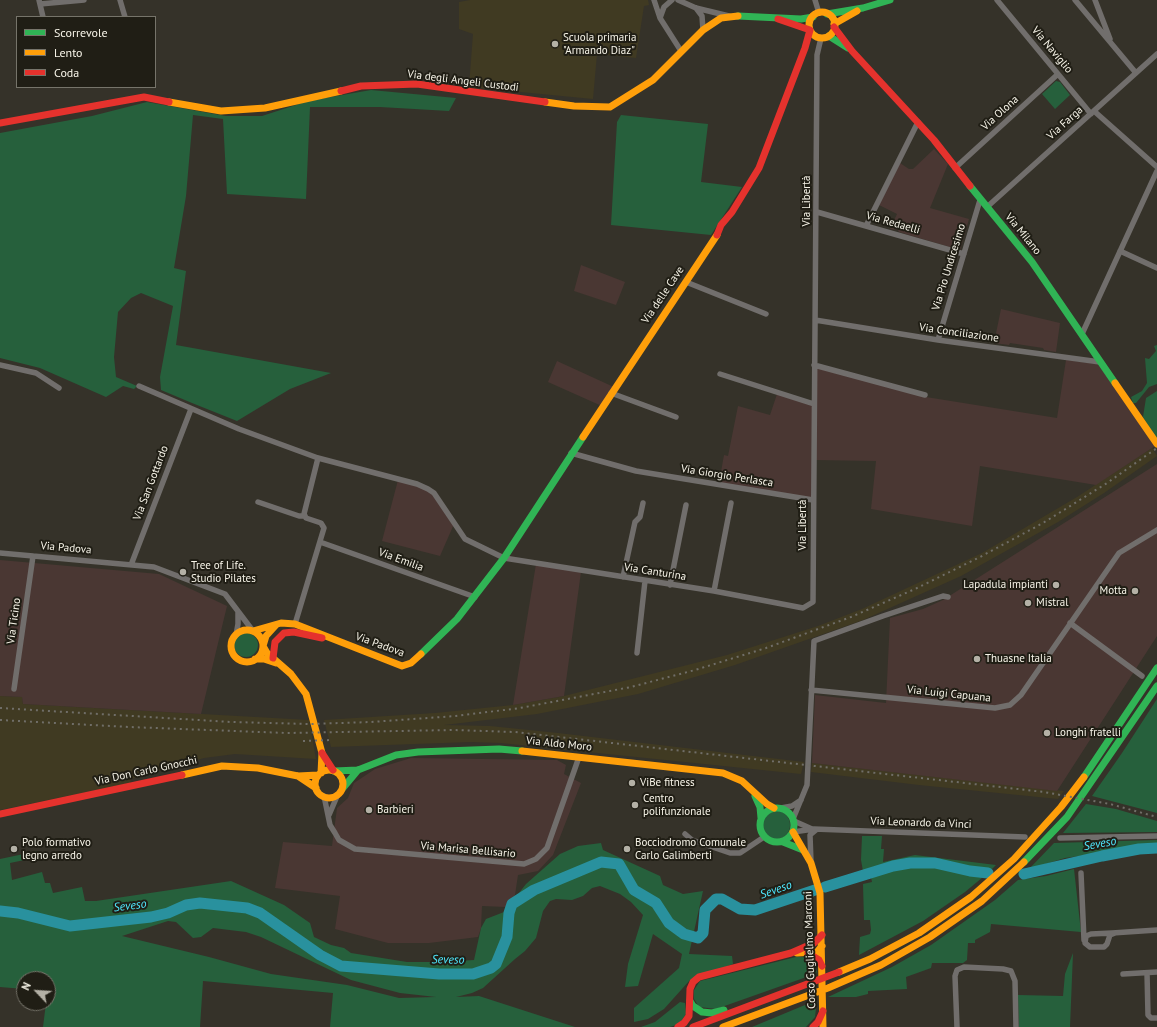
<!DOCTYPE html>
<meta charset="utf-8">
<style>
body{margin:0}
#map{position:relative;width:1157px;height:1027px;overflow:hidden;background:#353229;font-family:"PT Sans",sans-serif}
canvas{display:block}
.legend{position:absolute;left:16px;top:16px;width:140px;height:72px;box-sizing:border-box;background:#201e15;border:1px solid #76746a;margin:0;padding:5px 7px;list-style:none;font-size:12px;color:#f8f5e9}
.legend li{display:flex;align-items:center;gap:8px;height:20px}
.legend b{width:20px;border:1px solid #76746a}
.north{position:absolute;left:16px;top:971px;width:40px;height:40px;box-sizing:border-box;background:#201e15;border:1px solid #76746a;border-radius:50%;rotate:295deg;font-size:11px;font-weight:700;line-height:16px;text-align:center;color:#f8f5e9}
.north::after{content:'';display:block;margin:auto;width:14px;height:18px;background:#b4b1a6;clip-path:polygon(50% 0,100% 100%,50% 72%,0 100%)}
</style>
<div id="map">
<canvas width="1157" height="1027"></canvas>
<ul class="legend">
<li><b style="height:5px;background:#30b455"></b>Scorrevole</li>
<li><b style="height:5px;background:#ff9f0a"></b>Lento</li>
<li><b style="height:5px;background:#e5322d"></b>Coda</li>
</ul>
<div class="north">N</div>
</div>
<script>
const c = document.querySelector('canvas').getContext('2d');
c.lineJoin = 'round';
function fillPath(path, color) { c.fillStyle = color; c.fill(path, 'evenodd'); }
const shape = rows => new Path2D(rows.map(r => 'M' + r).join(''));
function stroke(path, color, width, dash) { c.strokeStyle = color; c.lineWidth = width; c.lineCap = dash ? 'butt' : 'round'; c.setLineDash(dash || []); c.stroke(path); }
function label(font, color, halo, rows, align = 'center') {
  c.font = font + ' "PT Sans",sans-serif'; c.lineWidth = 4; c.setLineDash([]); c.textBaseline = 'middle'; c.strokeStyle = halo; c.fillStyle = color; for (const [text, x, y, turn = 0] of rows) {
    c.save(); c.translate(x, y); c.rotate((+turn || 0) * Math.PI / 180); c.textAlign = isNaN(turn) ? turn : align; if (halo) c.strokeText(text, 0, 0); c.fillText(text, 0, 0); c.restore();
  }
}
fillPath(shape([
 [470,0,648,0,649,5,644,6,636,58,597,54,593,99,469,87,473,34,459,29,459,2],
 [1152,448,1157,456,1104,493,1058,522,961,576,863,620,735,665,638,694,537,714,444,725,490,726,558,733,804,762,801,774,501,743,471,742,331,747,324,720,435,713,513,705,564,696,727,655,818,626,862,609,982,553,1077,497],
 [0,696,22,697,23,704,309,720,316,759,235,754,204,758,131,779,130,783,0,810],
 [812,763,1064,791,1058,799,919,785,811,772]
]), '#403a22');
fillPath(shape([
 [934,149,948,164,930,208,969,219,960,250,899,232,898,230,890,229,897,214,879,205,900,163,909,169,913,169],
 [581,265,625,282,616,305,574,291],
 [1001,309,1060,323,1056,352,1044,350,1043,348,1010,343,1009,345,994,343],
 [1066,360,1098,364,1155,446,1096,485,980,466,972,526,871,509,876,461,815,460,815,365,926,397,1057,418],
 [557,361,616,388,604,407,548,382],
 [777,394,812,405,812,499,719,483,724,455,728,456,738,406,770,415],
 [1157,464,1157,636,1057,791,812,763,815,695,886,703,890,618,923,609,943,600],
 [398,480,416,484,433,494,454,524,440,556,382,541],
 [0,560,159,574,227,606,201,714,23,704,22,697,0,696],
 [536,564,581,572,564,696,513,705],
 [411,758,557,760,566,765,564,774,581,783,553,855,538,871,518,875,515,895,506,907,482,906,481,928,478,937,429,943,388,943,335,929,340,896,275,888,283,842,332,846,337,808,348,798,354,783,375,769]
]), '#4a3733');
fillPath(shape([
 [1056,81,1060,82,1070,95,1055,109,1042,94],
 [371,90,456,98,449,111,380,107,310,107,306,199,227,194,223,119,193,115,186,196,174,268,186,271,176,345,331,373,290,389,237,421,192,403,161,390,160,377,173,306,141,293,131,298,118,312,114,357,116,377,137,386,134,389,123,386,106,397,40,368,0,358,0,133,92,116,147,102,226,116,262,116,308,101],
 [621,115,708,124,701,182,742,187,711,235,611,225,617,122],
 [1157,345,1157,384,1149,387,1136,403,1133,403,1131,397,1142,391,1147,383,1145,358,1149,359,1156,351,1154,346],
 [1157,391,1157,440,1143,417,1146,398],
 '234 645a12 12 0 1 1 24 0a12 12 0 1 1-24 0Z',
 [1157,699,1157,813,1092,796,1122,753],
 [1086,804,1116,809,1157,821,1157,832,1063,833],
 '762 825a14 14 0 1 1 28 0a14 14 0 1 1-28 0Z',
 [862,836,882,836,881,849,884,849,883,862,915,855,996,865,992,869,981,869,911,859,863,871,861,860],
 [1157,840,1157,845,1065,858,1029,869,1054,843],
 [601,843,603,850,660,876,663,885,683,894,703,891,689,954,732,956,733,964,690,980,664,1009,648,1019,634,1022,634,1008,679,968,682,954,653,934,638,986,625,987,628,964,643,915,631,902,620,894,600,886,592,888,583,896,572,900,556,899,550,901,543,911,536,938,525,951,515,959,483,988,472,993,456,997,479,996,575,1027,330,1027,333,993,203,981,200,1027,43,1027,46,1003,48,1003,48,979,24,979,24,989,0,987,0,859,38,851,39,857,10,863,12,880,42,872,45,883,50,883,53,893,82,887,85,901,96,901,231,881,284,905,310,923,314,937,331,945,344,948,351,953,407,962,441,962,474,960,481,928,486,919,504,912,526,884,560,854,578,846],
 [168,921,176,922,193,938,201,937,213,928,246,932,261,937,351,980,400,993,436,997,399,998,347,985,271,974,209,957,122,936],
 [908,866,942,867,983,877,965,892,923,921,859,955,860,937,870,934,871,930,870,920,864,920,863,884,872,882,871,877,875,874],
 [1074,869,1081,932,991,924,990,932,975,940,975,943,968,943,967,960,963,963,932,963,931,968,906,977,907,989,868,991,868,994,856,997,828,997,892,967,931,945,995,900,1018,880,1046,876],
 [1073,953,1070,1027,1019,1027,1018,995,1063,996,1065,974],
 [796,957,806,957,814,963,817,972,815,974,716,1009,699,1007,694,999,694,990,700,981],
 [817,1000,815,1017,806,1027,752,1027],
 [680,1002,685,1003,686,1014,679,1024,670,1027,641,1027,655,1022]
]), '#26603c');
stroke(shape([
 [1024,874,1102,856,1139,849,1157,848],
 [825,887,893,866,910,863,935,863,970,871,988,873],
 [0,911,18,913,70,926,151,917,168,913,186,905,200,903,247,908,260,913,320,955,341,966,439,974,473,974,491,968,496,964,507,937,509,913,512,904,534,890,601,862,619,864,634,890,656,903,669,923,684,934,698,938,703,933,705,910,716,899,722,899,740,909,755,910,815,890]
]), '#29919e', 11);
stroke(shape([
 [39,0,43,17],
 [120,0,125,17],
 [654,0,660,18,681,51],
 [678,0,696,8,729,16],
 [815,0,819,13],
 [997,0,1091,114],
 [1075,0,1136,73],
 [1095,0,1110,39],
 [40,4,84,0],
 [696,8,702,16,703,30],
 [660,18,664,7,672,0],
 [1094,111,1157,167],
 [955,168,1058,74],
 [987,207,1157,54],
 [817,212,964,254],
 [866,226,918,122],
 [1120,251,1157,268],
 [686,282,766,314],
 [815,320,938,340,1100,362],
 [1082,334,1157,171],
 [938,340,980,200],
 [0,365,36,373,59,388],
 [814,365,925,395],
 [720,374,814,404],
 [139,386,239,429,318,458,417,484,428,489,434,493,465,539,504,558,714,591,803,608,813,602,817,55,821,38],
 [611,393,676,417],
 [571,453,636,471,813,500],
 [258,502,299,516,305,516],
 [320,542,475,597],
 [0,553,154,567,225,594,253,631],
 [131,565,191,409],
 [623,577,635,522,640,517,643,503],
 [670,585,686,505],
 [714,591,731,503],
 [1070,623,1142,676],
 [295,624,324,528,321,523,306,518,304,514,318,458],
 [236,635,238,624,238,612],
 [637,653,645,581],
 [14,689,33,556],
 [811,690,995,708,1010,705,1021,695,1119,553,1157,530],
 [324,796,330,825,335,833,339,840,355,849,524,864,536,859,547,848,579,757],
 [781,808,792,806,801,800],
 [329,815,338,794],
 [793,819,807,785,814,641,883,616,943,596,948,597],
 [794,821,812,829],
 [793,832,814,829,1025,837],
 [685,834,692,840,730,853,740,853,764,837],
 [1060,838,1157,836],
 [811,862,810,835,816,830],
 [1081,873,1084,940],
 [1115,933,1110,935,1107,944,1104,947,1090,947,1085,943,1086,936,1091,934,1112,933,1157,930],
 [1147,973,1148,1015,1151,1018,1157,1018],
 [1123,974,1157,972],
 [957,1027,955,976,957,970,964,967,1003,969,1011,971,1015,981,1016,1027]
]), '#716e6c', 5.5);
stroke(shape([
 [827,14,863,8,890,0],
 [738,16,801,19,813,17],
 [829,36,848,48],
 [970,186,1032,262,1115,383],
 [421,654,457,619,504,558,583,437],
 [334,771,358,770,396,755,418,752,499,749,522,751],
 [1084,777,1157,668],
 [343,788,358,770],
 [755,796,760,807,761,818],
 '760 825a17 17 0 1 1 34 0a17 17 0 1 1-34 0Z',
 [783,842,803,850],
 [1024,862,1067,817,1157,686],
 [690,1001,693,1006,702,1012,712,1013,724,1010]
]), '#30b455', 7);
stroke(shape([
 '809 25a13 13 0 1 1 26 0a13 13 0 1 1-26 0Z',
 [834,24,857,11],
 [169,102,221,111,265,108,341,91],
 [545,102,574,106,610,107,653,80,703,30,721,18,738,16],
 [1115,383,1157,444],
 [583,437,717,235],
 [276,625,266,636,263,646,267,653,291,674,306,694,322,753,321,773],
 '231 646a16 16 0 1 1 32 0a16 16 0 1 1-32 0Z',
 [253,631,281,623,295,624,402,666,411,663,421,654],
 [255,659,264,659,276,663],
 [522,751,723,773,742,781,767,804,774,808],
 '315 784a14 14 0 1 1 28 0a14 14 0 1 1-28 0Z',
 [182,775,222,766,258,768,298,776,318,775],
 [298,776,316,788],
 [793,832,811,863,820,893,823,1027],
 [797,953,817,952,822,946],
 [839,972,870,959,919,933,971,897,1014,859,1061,807,1084,777],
 [723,1027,828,988,881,965,930,937,982,901,1024,862]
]), '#ff9f0a', 7);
stroke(shape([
 [834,27,852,51,934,140,970,186],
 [341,91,361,86,417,84,545,102],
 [0,123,144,97,169,102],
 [717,235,721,225,732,212,759,168,805,48,810,30,778,19],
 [273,658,275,642,284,633,294,632,322,638],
 [322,753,333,770],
 [0,814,182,775],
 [808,953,819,960,822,966],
 [678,1027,684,1023,689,1016,690,989,693,982,699,977,791,953,814,943,822,935],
 [693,1027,839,972],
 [813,1027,818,1022,823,1011]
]), '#e5322d', 7);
stroke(shape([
 [0,708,231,722,310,724,371,722,456,716,520,708,631,687,695,670,766,648,851,617,915,589,980,557,1043,523,1107,483,1157,448],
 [0,720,129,727,287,733,453,730,515,732,1044,792,1110,804,1157,817],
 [303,741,331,740]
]), '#706e68', 2, [2, 4]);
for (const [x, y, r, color] of [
 [555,44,4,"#b4b1a6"],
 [183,572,4,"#b4b1a6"],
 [1056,585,4,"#b4b1a6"],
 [1135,591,4,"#b4b1a6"],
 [1028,603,4,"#b4b1a6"],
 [977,659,4,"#b4b1a6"],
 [1047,733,4,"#b4b1a6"],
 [632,783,4,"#b4b1a6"],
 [635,805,4,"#b4b1a6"],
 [369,810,4,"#b4b1a6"],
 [14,849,4,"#b4b1a6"],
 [627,849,4,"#b4b1a6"]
]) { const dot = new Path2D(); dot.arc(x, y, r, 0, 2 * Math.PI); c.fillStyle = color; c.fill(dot); stroke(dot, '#201e15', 1.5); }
label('11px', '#f8f5e9', '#201e15', [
 ["Scuola primaria",563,38],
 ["\"Armando Diaz\"",563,51],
 ["Tree of Life.",191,566],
 ["Studio Pilates",191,579],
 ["Lapadula impianti",1048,585,"right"],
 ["Motta",1127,591,"right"],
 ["Mistral",1036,603],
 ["Thuasne Italia",985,659],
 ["Longhi fratelli",1055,733],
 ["ViBe fitness",640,783],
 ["Centro",643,799],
 ["polifunzionale",643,812],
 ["Barbieri",377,810],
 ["Polo formativo",22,843],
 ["legno arredo",22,856],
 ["Bocciodromo Comunale",635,843],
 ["Carlo Galimberti",635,856]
], 'left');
label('11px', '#f8f5e9', '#201e15', [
 ["Via Naviglio",1052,50,50],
 ["Via degli Angeli Custodi",463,81,7],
 ["Via Olona",1000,113,-42],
 ["Via Farga",1065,123,-42],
 ["Via Libertà",807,201,-90],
 ["Via Redaelli",893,223,16],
 ["Via Milano",1023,234,51],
 ["Via Pio Undicesimo",949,267,-73],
 ["Via delle Cave",663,295,-56],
 ["Via Conciliazione",959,333,8],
 ["Via Giorgio Perlasca",727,476,9],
 ["Via San Gottardo",151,483,-69],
 ["Via Libertà",803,525,-90],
 ["Via Padova",66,548,5],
 ["Via Emilia",401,560,20],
 ["Via Canturina",655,572,9],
 ["Via Ticino",14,621,-82],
 ["Via Padova",380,645,20],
 ["Via Luigi Capuana",949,694,6],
 ["Via Aldo Moro",559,744,6],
 ["Via Don Carlo Gnocchi",146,771,-12],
 ["Via Leonardo da Vinci",921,823,2],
 ["Via Marisa Bellisario",468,850,5],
 ["Corso Guglielmo Marconi",810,950,-92]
]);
label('italic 12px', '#4fe8fe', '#201e15', [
 ["Seveso",1100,844,-10],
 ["Seveso",776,890,-19],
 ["Seveso",130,906,-7],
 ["Seveso",448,960,1]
]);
</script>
